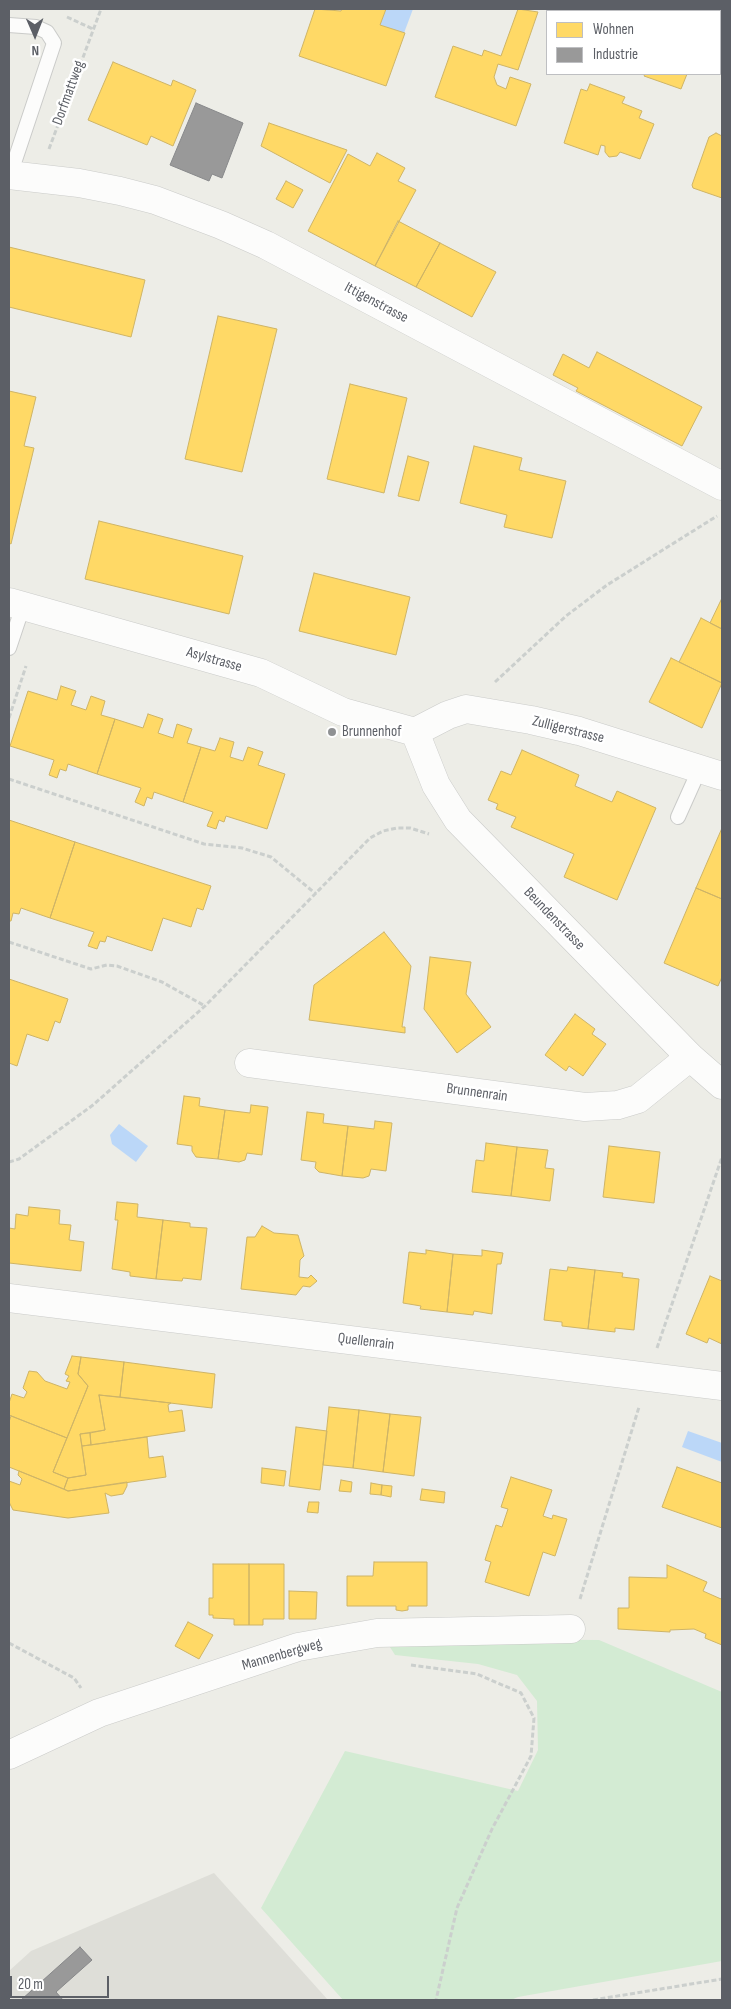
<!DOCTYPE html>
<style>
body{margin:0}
#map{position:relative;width:731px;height:2009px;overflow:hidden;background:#edede7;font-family:"Sofia Sans Condensed",sans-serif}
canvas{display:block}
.frame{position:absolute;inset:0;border:10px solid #5c5f66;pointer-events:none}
.legend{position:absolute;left:546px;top:10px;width:175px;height:65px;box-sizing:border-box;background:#fff;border:1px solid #bebfc2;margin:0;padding:6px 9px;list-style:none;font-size:15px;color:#5c5f66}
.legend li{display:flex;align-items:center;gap:10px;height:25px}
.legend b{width:25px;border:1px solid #bebfc2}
.north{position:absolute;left:10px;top:10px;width:50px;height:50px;-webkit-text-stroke:4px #fff;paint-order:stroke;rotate:179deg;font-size:14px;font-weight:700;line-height:20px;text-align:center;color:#5c5f66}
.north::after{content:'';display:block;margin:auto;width:18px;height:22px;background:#5c5f66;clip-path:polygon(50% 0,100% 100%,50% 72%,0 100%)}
.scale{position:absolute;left:10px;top:1976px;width:99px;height:22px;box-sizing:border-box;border:2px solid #5c5f66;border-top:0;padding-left:6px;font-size:15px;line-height:18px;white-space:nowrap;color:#5c5f66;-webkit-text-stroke:4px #fff;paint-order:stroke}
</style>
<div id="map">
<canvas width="731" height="2009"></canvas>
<div class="frame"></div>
<ul class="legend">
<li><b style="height:14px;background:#ffd966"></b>Wohnen</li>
<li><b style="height:14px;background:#999"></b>Industrie</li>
</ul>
<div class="north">N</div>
<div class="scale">20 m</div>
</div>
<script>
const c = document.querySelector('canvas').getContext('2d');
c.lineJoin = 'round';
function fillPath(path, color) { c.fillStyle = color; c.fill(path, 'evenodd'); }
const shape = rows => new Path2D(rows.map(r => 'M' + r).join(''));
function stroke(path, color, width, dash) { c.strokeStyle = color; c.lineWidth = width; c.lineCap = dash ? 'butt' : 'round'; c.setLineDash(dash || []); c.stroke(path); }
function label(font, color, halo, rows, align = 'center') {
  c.font = font + ' "Sofia Sans Condensed",sans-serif'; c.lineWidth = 5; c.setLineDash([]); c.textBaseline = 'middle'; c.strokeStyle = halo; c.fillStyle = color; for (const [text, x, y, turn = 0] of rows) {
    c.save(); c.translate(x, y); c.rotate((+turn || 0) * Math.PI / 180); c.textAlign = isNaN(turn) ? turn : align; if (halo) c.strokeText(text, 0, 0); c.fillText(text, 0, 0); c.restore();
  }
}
fillPath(shape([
 [214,1873,328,2000,9,2000,9,1971,31,1951]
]), '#deded8');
fillPath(shape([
 [467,1639,599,1640,722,1692,722,1961,518,1997,511,2000,343,2000,261,1908,345,1751,518,1791,538,1750,537,1701,517,1675,478,1664,395,1655,388,1644]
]), '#d3ebd3');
fillPath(shape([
 [386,9,413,9,404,33,380,25],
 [119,1124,148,1146,136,1162,112,1144,110,1135],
 [688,1431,722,1443,722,1462,682,1447]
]), '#bbd7f8');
const homes = shape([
 [315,9,341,11,342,9,386,9,380,25,405,33,386,86,299,56,315,9],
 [518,9,538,12,518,70,498,64,494,77,497,85,506,89,510,77,531,84,516,126,435,97,453,46,482,56,484,50,501,56,518,9],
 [113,62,171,86,173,80,196,90,173,146,151,136,147,145,88,120,113,62],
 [645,74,687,74,681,89,644,76,645,74],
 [590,84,625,97,622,103,642,111,639,118,654,124,640,159,620,152,617,156,609,157,605,152,605,146,601,145,598,155,564,143,581,89,587,91,590,84],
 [269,123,347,150,330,183,261,146,269,123],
 [716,133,722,136,722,198,693,188,692,185,709,137,716,133],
 [377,153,405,168,398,181,416,190,375,266,308,231,348,154,370,166,377,153],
 [286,181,303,190,293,208,276,199,286,181],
 [398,221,440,243,416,287,375,266,398,221],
 [440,243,496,272,472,317,416,287,440,243],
 [9,247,145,280,131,337,9,307,9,247],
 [218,316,277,329,242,472,185,459,218,316],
 [597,352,702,407,682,446,576,391,578,388,553,375,563,354,589,368,597,352],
 [350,384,407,398,384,493,327,479,350,384],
 [9,391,36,397,24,446,34,448,11,544,9,543,9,391],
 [474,446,522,458,519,470,566,481,552,538,504,527,507,515,460,503,474,446],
 [408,456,429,462,419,501,398,496,408,456],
 [99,521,243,556,229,614,85,579,99,521],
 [314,573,410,597,396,655,299,631,314,573],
 [722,598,722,629,710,623,722,598],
 [701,618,722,629,722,683,679,662,701,618],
 [671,658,722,683,702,728,649,702,671,658],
 [61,686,76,691,71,705,86,710,91,696,105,701,101,715,115,719,97,774,68,764,66,771,60,769,57,778,49,775,54,760,10,746,28,691,57,700,61,686],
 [148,714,163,719,158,733,173,738,177,724,192,729,187,743,201,747,183,802,154,792,152,799,147,797,144,806,135,802,141,788,97,774,115,719,143,728,148,714],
 [220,738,234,742,230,757,243,761,248,747,263,752,258,765,285,774,267,829,226,816,224,822,219,820,216,829,207,826,213,812,183,802,201,747,215,751,220,738],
 [522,750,579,775,575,786,612,802,617,791,656,808,617,900,564,877,574,854,511,827,516,817,496,809,498,804,488,800,501,771,511,775,522,750],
 [9,820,75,842,50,918,21,908,19,914,13,913,11,921,9,921,9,820],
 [722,828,722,899,696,888,722,828],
 [75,842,211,886,203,910,197,908,191,927,163,918,152,951,107,936,105,942,100,941,97,949,88,946,94,932,50,918,75,842],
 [696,888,722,899,722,977,718,986,664,963,696,888],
 [384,932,411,966,402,1027,405,1027,405,1033,309,1020,314,985,384,932],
 [430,957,471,962,466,994,491,1027,457,1053,424,1009,430,957],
 [9,979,68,999,60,1023,55,1021,48,1041,27,1034,17,1066,9,1063,9,979],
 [575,1014,595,1029,592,1034,606,1044,583,1076,569,1066,566,1071,545,1055,575,1014],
 [184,1096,200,1098,199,1106,225,1110,218,1159,196,1157,192,1151,192,1146,177,1144,184,1096],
 [251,1105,268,1107,262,1155,247,1153,245,1160,239,1162,218,1159,225,1110,250,1113,251,1105],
 [307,1112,324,1114,323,1123,348,1126,342,1176,319,1172,315,1168,316,1162,301,1160,307,1112],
 [375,1121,392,1123,386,1171,371,1169,369,1176,363,1178,342,1176,348,1126,374,1129,375,1121],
 [486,1143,517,1147,511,1196,472,1192,476,1160,484,1161,486,1143],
 [609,1146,660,1152,654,1203,603,1197,609,1146],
 [517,1147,548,1150,545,1168,554,1169,550,1201,511,1196,517,1147],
 [117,1202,138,1204,137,1217,163,1220,156,1279,130,1276,130,1272,112,1269,118,1220,115,1220,117,1202],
 [29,1207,60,1210,59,1224,71,1225,69,1240,84,1242,81,1271,9,1263,9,1228,15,1229,16,1214,28,1216,29,1207],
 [163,1220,190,1223,190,1227,207,1228,201,1280,183,1278,182,1281,156,1279,163,1220],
 [262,1226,274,1233,298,1235,304,1256,300,1260,299,1277,308,1278,311,1275,317,1281,310,1287,303,1286,296,1295,241,1289,247,1237,255,1237,262,1226],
 [426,1250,453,1254,447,1312,420,1309,421,1306,403,1303,409,1252,426,1254,426,1250],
 [482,1250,503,1253,501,1264,497,1264,492,1314,474,1311,473,1315,447,1312,453,1254,482,1256,482,1250],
 [568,1267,595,1270,588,1329,562,1326,562,1322,544,1320,550,1269,567,1271,568,1267],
 [595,1270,623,1273,622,1277,639,1279,634,1330,615,1328,615,1332,588,1329,595,1270],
 [710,1276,722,1281,722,1344,709,1338,707,1343,686,1334,710,1276],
 [72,1356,81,1357,78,1374,88,1386,67,1438,9,1415,9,1403,12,1394,24,1398,27,1392,23,1388,29,1371,37,1372,45,1381,67,1389,70,1382,66,1381,69,1376,65,1374,72,1356],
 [81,1357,124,1362,120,1397,99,1395,105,1430,80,1434,86,1475,68,1478,53,1472,88,1386,78,1374,81,1357],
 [124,1362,215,1374,212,1408,120,1397,124,1362],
 [99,1395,171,1403,168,1405,169,1412,182,1410,185,1431,91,1445,90,1433,105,1430,99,1395],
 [329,1407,359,1410,353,1468,323,1465,329,1407],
 [359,1410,390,1414,383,1472,353,1468,359,1410],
 [390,1414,421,1417,414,1476,383,1472,390,1414],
 [11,1416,67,1438,53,1472,68,1478,64,1489,9,1467,9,1422,11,1416],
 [296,1427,327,1431,320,1490,289,1486,296,1427],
 [90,1433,91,1445,82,1446,80,1434,90,1433],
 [147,1437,149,1458,163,1456,166,1477,68,1491,64,1489,68,1478,86,1475,82,1446,147,1437],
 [677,1467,722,1483,722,1528,662,1507,677,1467],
 [262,1468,286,1471,284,1486,261,1483,262,1468],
 [19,1471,68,1491,127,1482,127,1486,123,1494,111,1496,105,1493,109,1513,68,1518,13,1510,9,1502,9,1481,20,1485,22,1479,18,1475,19,1471],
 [511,1477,552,1490,543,1516,552,1519,553,1515,567,1519,555,1556,543,1552,529,1596,485,1582,491,1562,485,1560,496,1525,502,1527,508,1509,501,1507,511,1477],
 [341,1480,352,1482,351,1492,339,1491,341,1480],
 [371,1483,382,1485,381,1495,370,1494,371,1483],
 [382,1485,392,1486,391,1497,381,1495,382,1485],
 [422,1489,445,1492,444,1503,420,1500,422,1489],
 [309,1502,319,1502,318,1513,307,1512,309,1502],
 [374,1562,427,1562,427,1606,408,1606,408,1610,402,1611,396,1610,396,1606,347,1606,347,1576,373,1576,374,1562],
 [213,1564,249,1564,249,1625,234,1625,234,1619,213,1618,213,1615,209,1615,209,1598,213,1598,213,1564],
 [249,1564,284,1564,284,1619,263,1619,263,1625,249,1625,249,1564],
 [667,1565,707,1582,703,1591,721,1599,722,1596,722,1645,705,1638,706,1634,694,1629,670,1630,670,1632,618,1629,618,1608,629,1608,629,1577,667,1578,667,1565],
 [289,1591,317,1592,316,1619,289,1619,289,1591],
 [188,1622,213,1635,199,1659,175,1646,188,1622]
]);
fillPath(homes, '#ffd966');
stroke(homes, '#ceb466', 1);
const industry = shape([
 [196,103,243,123,222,178,212,174,209,181,170,165,196,103],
 [80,1947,92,1960,56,1992,63,2000,21,2000,80,1947]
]);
fillPath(industry, '#999');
stroke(industry, '#87888a', 1);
const lane = shape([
 [9,25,36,27,47,32,54,43,10,175],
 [9,648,23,606],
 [678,817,700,768]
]);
const street = shape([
 [721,9,722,9],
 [9,175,79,183,120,191,155,200,221,225,266,245,722,486],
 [9,602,261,673,343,712,415,732],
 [415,732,436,785,458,820,690,1057,722,1085],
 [415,732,448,715,466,709,531,720,579,731,722,776],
 [249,1063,585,1107,618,1105,638,1099,690,1057],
 [9,1298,722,1386],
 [9,1755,99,1713,298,1647,377,1633,571,1629]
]);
stroke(lane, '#cacbc9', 16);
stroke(street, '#cacbc9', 29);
stroke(shape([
 [67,17,93,29],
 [49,149,101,9],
 [495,682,566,616,607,585,717,516],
 [9,718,26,666],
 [9,779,204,844,242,848,271,857,316,894],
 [9,942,91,969,107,965,117,966,162,982,205,1006],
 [9,1162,19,1159,93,1105,205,1006,370,838,383,831,397,828,410,828,429,834],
 [657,1348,722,1157],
 [580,1599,639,1407],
 [9,1643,74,1678,81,1688],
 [411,1665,477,1674,521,1693,534,1718,531,1756,492,1829,457,1908,436,2000],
 [593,2000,722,1979]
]), '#cbcfcd', 3, [5, 2.5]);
stroke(lane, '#fcfcfb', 14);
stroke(street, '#fcfcfb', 28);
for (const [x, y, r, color] of [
 [332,732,5,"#8f9193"]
]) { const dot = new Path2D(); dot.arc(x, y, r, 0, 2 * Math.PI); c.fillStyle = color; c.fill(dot); stroke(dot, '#fff', 2); }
label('15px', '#5c5f66', '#fff', [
 ["Dorfmattweg",69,93,-70],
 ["Ittigenstrasse",376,303,28],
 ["Asylstrasse",214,660,16],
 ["Zulligerstrasse",568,730,14],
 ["Beundenstrasse",554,919,46],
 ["Brunnenrain",477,1093,8],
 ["Quellenrain",366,1342,7],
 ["Mannenbergweg",282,1655,-16]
]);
label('15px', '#5c5f66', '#fff', [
 ["Brunnenhof",342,732]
], 'left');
</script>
